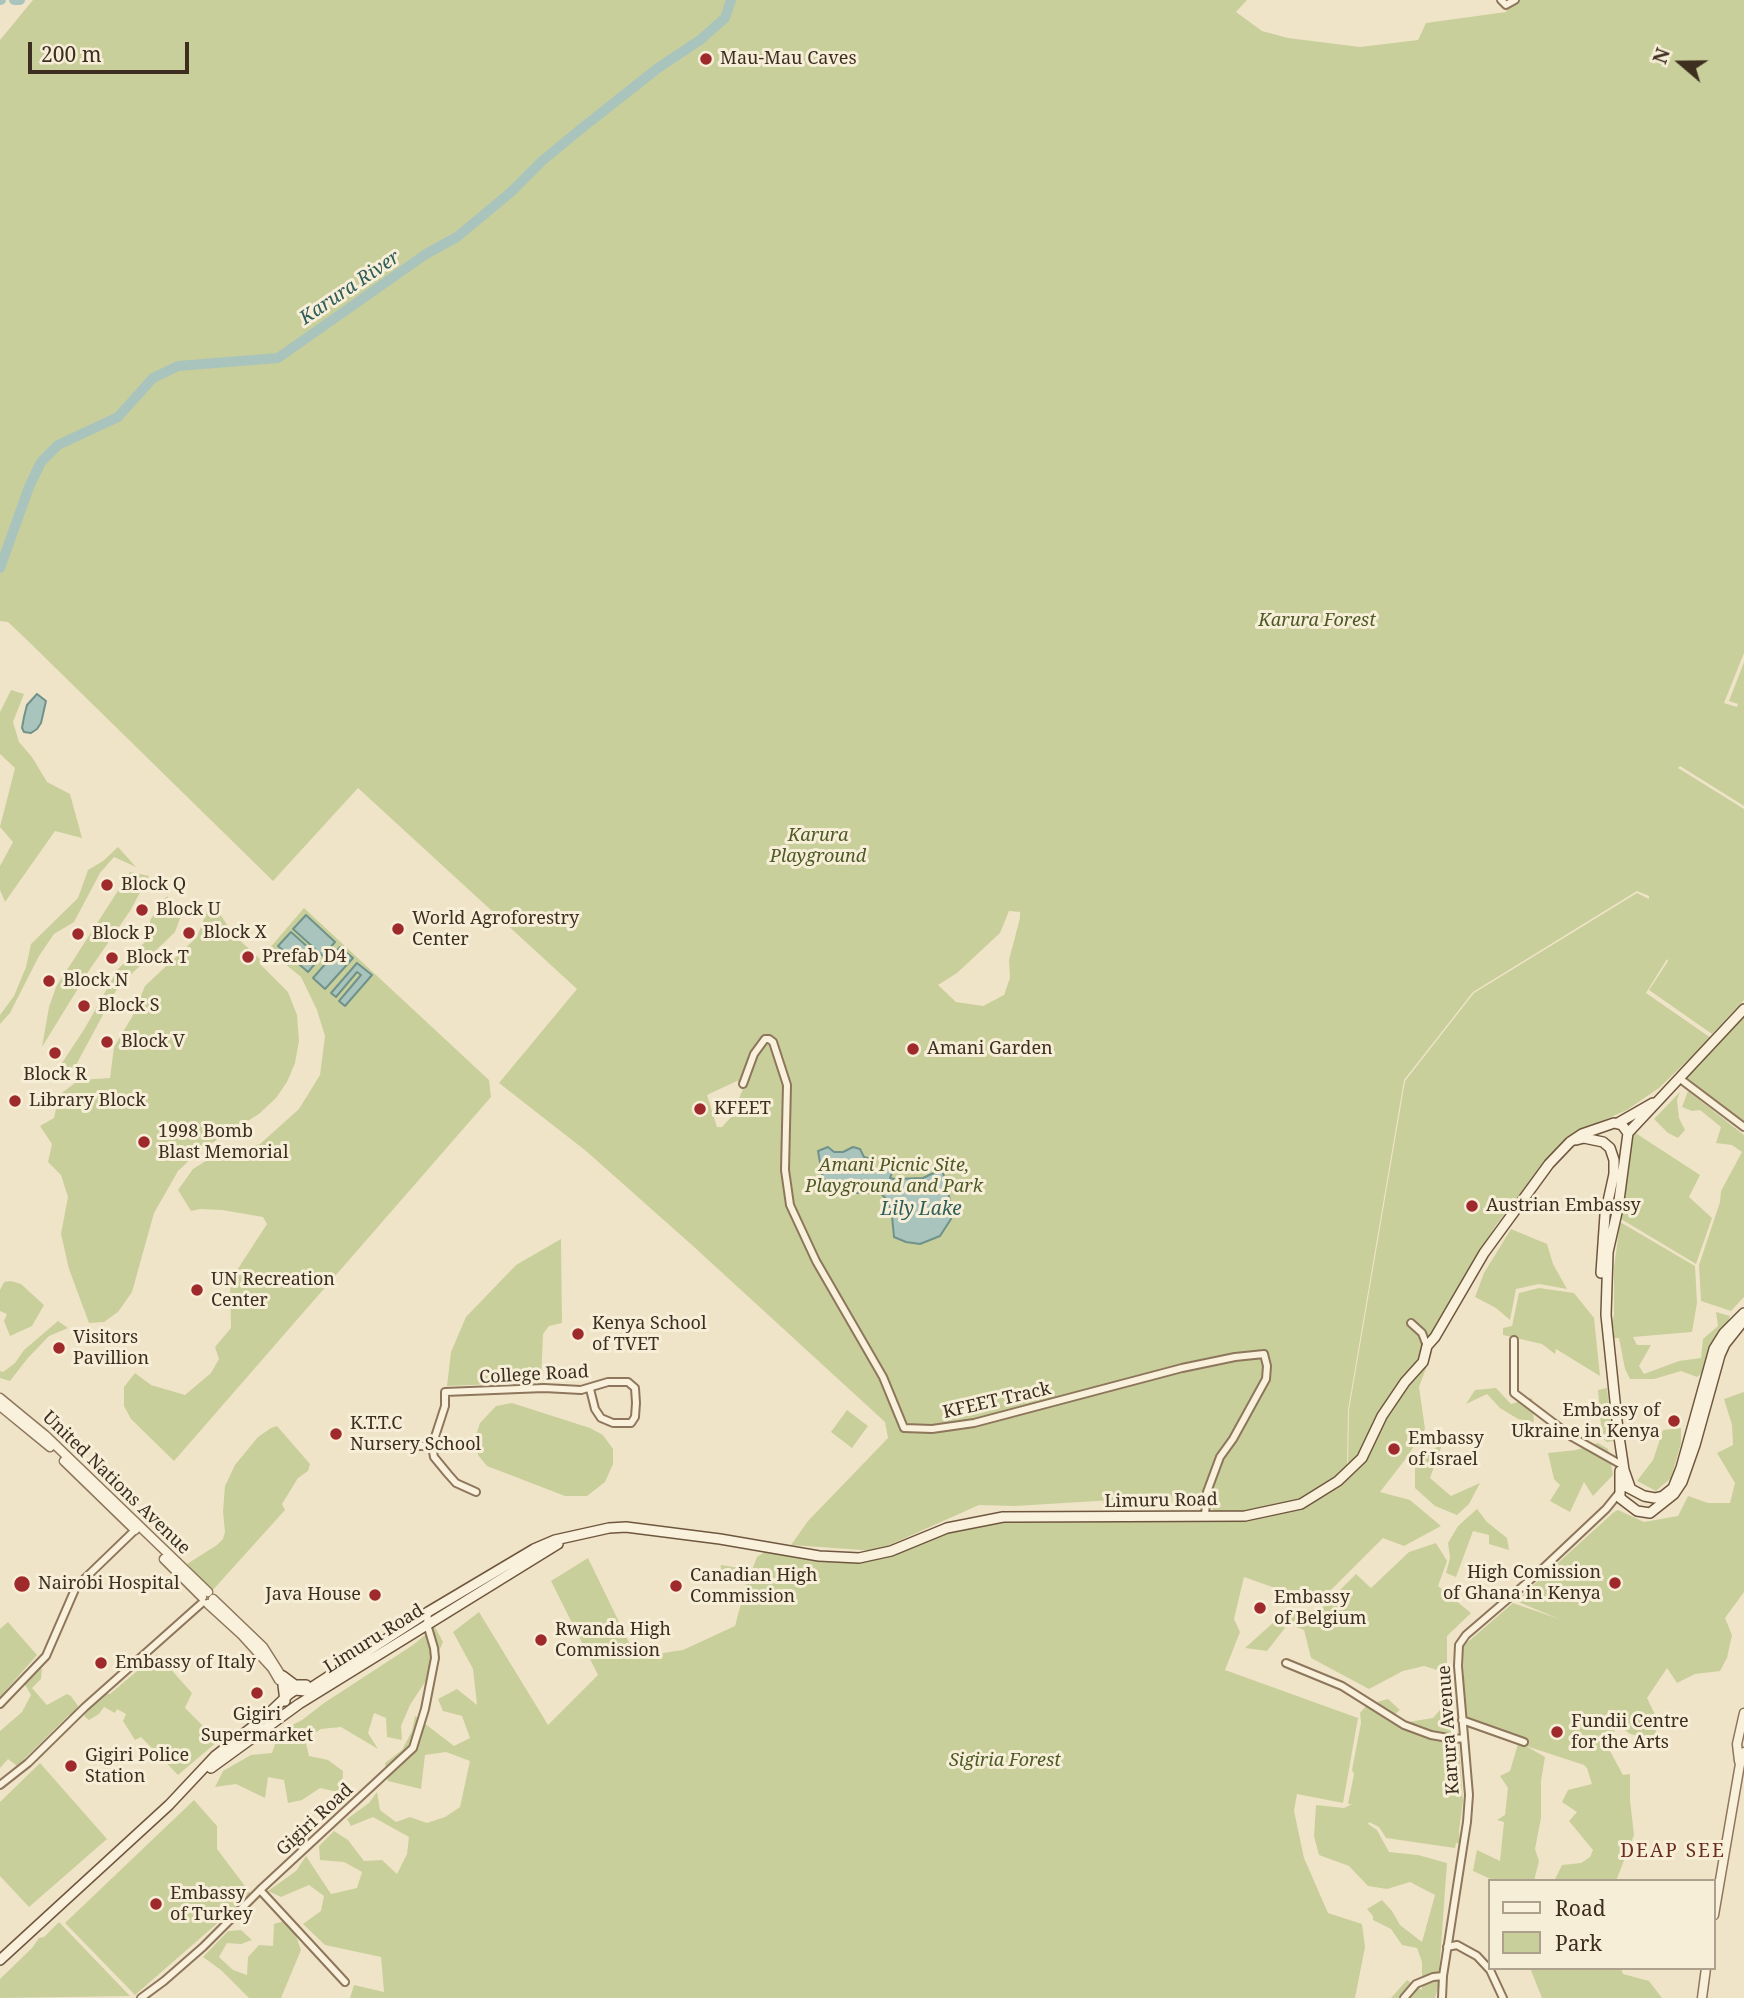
<!DOCTYPE html>
<style>
body{margin:0}
#map{position:relative;width:1744px;height:1998px;overflow:hidden;background:#f0e4c8;font-family:"Noto Serif",serif}
canvas{display:block}
.legend{position:absolute;left:1488px;top:1879px;width:228px;height:91px;box-sizing:border-box;background:#f7eed8;border:2px solid #ada18e;margin:0;padding:9px 12px;list-style:none;font-size:21px;color:#3d2e20}
.legend li{display:flex;align-items:center;gap:14px;height:35px}
.legend b{width:35px;border:2px solid #ada18e}
.north{position:absolute;left:1646px;top:28px;width:70px;height:70px;-webkit-text-stroke:5px #f7eed8;paint-order:stroke;rotate:290deg;font-size:19px;font-weight:700;line-height:28px;text-align:center;color:#3d2e20}
.north::after{content:'';display:block;margin:auto;width:24px;height:32px;background:#3d2e20;clip-path:polygon(50% 0,100% 100%,50% 72%,0 100%)}
.scale{position:absolute;left:28px;top:42px;width:161px;height:32px;box-sizing:border-box;border:4px solid #3d2e20;border-top:0;padding-left:9px;font-size:21px;line-height:24px;white-space:nowrap;color:#3d2e20;-webkit-text-stroke:5px #f7eed8;paint-order:stroke}
</style>
<div id="map">
<canvas width="1744" height="1998"></canvas>
<ul class="legend">
<li><b style="height:9px;background:#faf1dc"></b>Road</li>
<li><b style="height:19px;background:#c9cf9b"></b>Park</li>
</ul>
<div class="north">N</div>
<div class="scale">200 m</div>
</div>
<script>
const c = document.querySelector('canvas').getContext('2d');
c.lineJoin = 'round';
function fillPath(path, color) { c.fillStyle = color; c.fill(path, 'evenodd'); }
const shape = rows => new Path2D(rows.map(r => 'M' + r).join(''));
function stroke(path, color, width, dash) { c.strokeStyle = color; c.lineWidth = width; c.lineCap = dash ? 'butt' : 'round'; c.setLineDash(dash || []); c.stroke(path); }
function label(font, color, halo, rows, align = 'center') {
  c.font = font + ' "Noto Serif",serif'; c.lineWidth = 6; c.setLineDash([]); c.textBaseline = 'middle'; c.strokeStyle = halo; c.fillStyle = color; for (const [text, x, y, turn = 0] of rows) {
    c.save(); c.translate(x, y); c.rotate((+turn || 0) * Math.PI / 180); c.textAlign = isNaN(turn) ? turn : align; if (halo) c.strokeText(text, 0, 0); c.fillText(text, 0, 0); c.restore();
  }
}
fillPath(shape([
 [1197,1495,1190,1507,1104,1509,1102,1501]
]), '#e6deb5');
fillPath(shape([
 [33,0,1247,0,1236,12,1262,31,1288,38,1360,47,1418,40,1426,23,1506,12,1510,0,1744,0,1744,653,1724,703,1737,707,1738,704,1729,701,1744,662,1744,806,1680,766,1678,768,1744,809,1744,1000,1712,1034,1649,990,1668,961,1667,959,1646,993,1711,1038,1659,1088,1627,1110,1574,1133,1542,1167,1496,1225,1467,1271,1440,1323,1348,1469,1349,1410,1405,1081,1474,993,1637,893,1649,899,1649,896,1637,891,1473,992,1404,1080,1348,1410,1347,1471,1371,1445,1390,1408,1433,1350,1419,1387,1425,1429,1407,1457,1380,1492,1410,1500,1441,1526,1404,1546,1383,1538,1332,1589,1309,1600,1244,1577,1234,1619,1240,1632,1225,1670,1358,1718,1343,1803,1297,1794,1294,1811,1304,1858,1328,1913,1362,1924,1365,1947,1355,1998,350,1998,354,1985,384,1992,381,1957,325,1945,303,1924,321,1911,324,1896,309,1885,281,1897,268,1891,296,1871,306,1856,331,1894,357,1888,362,1872,344,1862,320,1860,319,1846,334,1831,348,1840,364,1861,382,1860,397,1874,407,1854,409,1837,373,1817,351,1826,347,1819,369,1803,377,1792,380,1810,396,1822,410,1817,427,1823,445,1817,460,1807,470,1761,446,1752,425,1755,421,1789,388,1781,385,1763,402,1750,412,1731,415,1716,454,1746,470,1738,462,1716,443,1711,438,1699,457,1689,477,1705,473,1669,453,1632,479,1612,548,1725,598,1675,551,1581,588,1558,636,1657,683,1650,735,1626,747,1581,720,1577,721,1565,752,1570,757,1557,774,1546,873,1557,977,1521,1216,1514,1204,1498,1196,1495,1015,1506,979,1505,876,1551,791,1545,808,1521,888,1438,885,1422,693,1246,586,1151,499,1083,577,989,358,788,273,881,27,640,8,622,0,621,0,40],
 [1009,911,1020,912,1020,918,1009,960,1010,978,1004,995,983,1006,956,1002,938,985,957,973,1000,933],
 [737,1081,743,1084,743,1089,731,1117,722,1127,717,1127,707,1095],
 [11,690,24,694,13,722,19,742,32,757,47,782,70,794,82,838,55,831,5,902,0,890,0,866,13,842,0,827,15,768,0,754,0,712],
 [118,847,136,867,114,857,100,873,74,922,54,934,39,956,10,1013,0,1024,0,1015,14,996,26,967,31,944,78,898,88,870,103,861],
 [130,872,149,876,130,911,90,969,42,1047,49,1007,56,987],
 [167,896,181,916,175,932,118,987,76,1065,65,1077,56,1072,85,1028,118,969,150,937,150,920],
 [211,900,233,934,260,959,261,965,288,992,297,1015,299,1041,295,1063,287,1082,276,1098,259,1114,199,1151,178,1171,154,1213,132,1292,118,1312,104,1322,89,1323,69,1269,61,1234,68,1197,61,1175,48,1162,52,1144,40,1126,54,1118,59,1095,79,1080,110,1078,114,1047,132,1017,145,986,197,937],
 [304,908,489,1080,491,1097,174,1461,131,1419,124,1406,124,1387,135,1373,151,1385,185,1395,211,1373,219,1359,215,1347,231,1328,230,1281,267,1224,263,1217,222,1210,200,1209,191,1211,178,1190,193,1169,217,1154,260,1144,299,1109,320,1075,325,1036,317,1010,301,977,268,950],
 [1744,1016,1744,1123,1689,1082,1687,1077],
 [1688,1091,1744,1135,1744,1297,1731,1311,1701,1301,1699,1265,1720,1202,1721,1191,1742,1152,1732,1145,1716,1143,1721,1127,1700,1110,1692,1111,1682,1107],
 [1680,1092,1677,1100,1679,1118,1685,1130,1678,1138,1668,1133,1654,1119],
 [1634,1132,1700,1175,1689,1197,1712,1218,1696,1264,1621,1219,1630,1144],
 [1620,1222,1695,1266,1697,1303,1692,1332,1633,1337,1637,1345,1651,1345,1639,1366,1644,1374,1679,1361,1701,1358,1703,1339,1718,1326,1716,1312,1730,1316,1713,1364,1697,1377,1681,1371,1654,1379,1630,1379,1625,1369,1619,1338,1614,1338,1614,1329,1611,1326,1614,1315,1614,1268],
 [1511,1229,1547,1244,1553,1264,1567,1289,1539,1284,1516,1289,1510,1320,1496,1308,1475,1297,1484,1273],
 [561,1239,562,1323,549,1326,543,1334,541,1382,447,1386,451,1352,466,1317,516,1265],
 [11,1281,21,1284,44,1305,32,1326,10,1336,4,1321,7,1314,0,1311,0,1290,4,1282],
 [1539,1288,1574,1293,1594,1318,1600,1376,1556,1349,1555,1354,1542,1344,1503,1335,1503,1328,1512,1326,1519,1293],
 [58,1321,68,1328,49,1336,27,1359,10,1381,0,1378,0,1371,3,1372,15,1363,24,1350],
 [1496,1388,1511,1404,1532,1398,1534,1422,1518,1419,1500,1408,1487,1394,1466,1404,1475,1390],
 [1607,1388,1613,1441,1607,1442,1602,1438,1598,1390],
 [1744,1392,1744,1592,1725,1618,1732,1635,1727,1658,1720,1671,1695,1674,1677,1683,1667,1668,1647,1698,1659,1723,1653,1739,1630,1734,1616,1723,1610,1751,1623,1775,1630,1774,1630,1800,1634,1835,1616,1881,1554,1881,1562,1865,1581,1863,1590,1857,1593,1850,1569,1821,1577,1812,1562,1802,1568,1790,1592,1784,1587,1768,1584,1765,1526,1746,1545,1757,1541,1781,1541,1818,1535,1849,1539,1861,1534,1881,1495,1881,1473,1871,1477,1850,1500,1861,1504,1822,1497,1820,1505,1815,1508,1788,1500,1776,1510,1771,1518,1744,1464,1725,1463,1646,1513,1603,1559,1619,1516,1601,1614,1512,1618,1510,1644,1522,1678,1516,1688,1496,1708,1503,1730,1503,1735,1483,1717,1453,1733,1445,1732,1425,1724,1399],
 [512,1403,590,1428,603,1435,613,1449,613,1464,605,1482,587,1496,565,1496,487,1466,478,1455,476,1446,475,1438,480,1423,496,1406],
 [847,1410,868,1426,852,1448,831,1432],
 [277,1426,310,1464,308,1471,298,1478,282,1504,285,1510,212,1591,187,1564,217,1545,223,1539,225,1532,223,1512,225,1486,235,1465,258,1437,271,1428],
 [1681,1428,1681,1443,1671,1478,1656,1491,1637,1481,1653,1460,1663,1430],
 [1443,1442,1430,1478,1451,1496,1480,1483,1469,1504,1457,1515,1435,1506,1415,1488,1415,1465],
 [1598,1443,1608,1449,1613,1475,1593,1496,1584,1482,1570,1512,1550,1501,1560,1485,1554,1479,1548,1453,1576,1450],
 [1477,1509,1487,1522,1507,1538,1509,1550,1489,1544,1489,1535,1473,1531,1456,1577,1446,1573,1450,1558,1448,1543,1458,1526],
 [1436,1543,1447,1561,1438,1586,1471,1613,1447,1636,1447,1673,1424,1666,1403,1671,1369,1689,1311,1658,1304,1630,1288,1624,1267,1651,1245,1648,1284,1613,1320,1610,1356,1574,1371,1588,1409,1552],
 [8,1622,37,1655,0,1697,0,1629],
 [435,1627,443,1642,429,1676,410,1705,401,1726,402,1740,387,1737,386,1718,374,1713,368,1733,378,1749,341,1727,321,1729,305,1739,309,1756,328,1760,343,1771,342,1793,320,1788,302,1800,288,1803,284,1780,268,1777,265,1798,236,1784,215,1787,223,1771,251,1755,272,1753,279,1732,302,1720,324,1703,413,1645],
 [157,1654,192,1693,185,1708,218,1741,178,1775,141,1737,135,1740,123,1721,126,1714,117,1709,115,1713,104,1707,99,1714,89,1720,84,1716,88,1707,106,1694,110,1694],
 [42,1668,41,1679,32,1688,47,1705,67,1694,71,1696,78,1706,72,1716,69,1715,17,1766,8,1759,0,1768,0,1731,22,1712,31,1695,24,1683],
 [1388,1699,1400,1710,1395,1714,1402,1723,1433,1718,1440,1710,1447,1708,1453,1743,1459,1745,1463,1801,1459,1831,1460,1843,1456,1843,1455,1848,1386,1838,1379,1827,1369,1822,1368,1824,1377,1830,1389,1852,1418,1855,1447,1863,1438,1988,1435,1998,1391,1998,1407,1980,1422,1990,1422,1962,1417,1948,1402,1945,1391,1929,1373,1920,1373,1916,1367,1909,1382,1900,1392,1911,1400,1925,1422,1942,1435,1895,1410,1882,1387,1889,1368,1886,1349,1866,1319,1855,1314,1836,1316,1805,1344,1808,1352,1804,1348,1804,1354,1774,1352,1770,1361,1723,1360,1713,1367,1705],
 [40,1763,107,1839,29,1907,0,1876,0,1802],
 [194,1800,217,1826,217,1849,251,1894,135,1995,65,1923],
 [290,1919,301,1950,281,1998,249,1998,221,1970,203,1957,228,1931,241,1930,252,1940,241,1944,227,1943,219,1957,233,1970,247,1975,248,1957,259,1945,273,1946,274,1924],
 [59,1922,130,1996,0,1998,0,1979,32,1948,39,1938,44,1937],
 [1530,1968,1621,1968,1623,1974,1649,1981,1662,1998,1542,1998]
]), '#c9cf9b');
const water = shape([
 [37,694,46,701,41,723,37,729,31,733,24,732,22,728,24,717,27,705,37,694],
 [306,915,335,942,323,956,293,929,306,915],
 [291,932,320,958,308,972,278,946,291,932],
 [340,947,353,958,325,989,313,978,340,947],
 [357,963,372,975,345,1006,339,1001,361,975,357,972,336,997,331,993,357,963],
 [828,1147,834,1152,843,1152,853,1147,860,1149,864,1157,871,1159,869,1166,876,1172,883,1166,894,1167,890,1178,895,1179,923,1178,942,1169,952,1208,951,1219,940,1236,920,1244,906,1242,894,1237,892,1216,887,1200,877,1189,870,1193,850,1193,844,1190,831,1192,822,1174,818,1151,828,1147]
]);
fillPath(water, '#a9c4bc');
stroke(water, '#6f938a', 2);
stroke(shape([
 [0,0,1,0],
 [14,0,20,0],
 [0,568,29,487,41,462,58,445,118,417,153,378,178,366,278,358,426,254,457,237,511,192,542,161,582,128,658,68,700,40,725,18,731,0]
]), '#a9c4bc', 10);
const minor = shape([
 [1501,0,1506,5,1515,0],
 [1679,1078,1744,1127],
 [743,1084,754,1054,765,1039,769,1039,773,1042,787,1085,785,1170,790,1205,816,1261,883,1377,904,1428,932,1429,974,1423,1182,1368,1235,1357,1264,1354,1267,1366,1266,1379,1233,1439,1220,1457,1207,1492,1205,1515],
 [1411,1323,1422,1333,1427,1346],
 [1514,1340,1514,1393,1572,1437,1620,1464],
 [384,1446,432,1446],
 [432,1446,445,1406,445,1392,544,1388,581,1390,608,1382,628,1382,635,1388,636,1403,635,1417,631,1423,613,1423,601,1418,595,1409,590,1389],
 [432,1446,434,1457,448,1474,456,1483,476,1492],
 [1286,1663,1342,1686,1404,1725,1431,1735,1454,1739,1464,1738],
 [0,1704,46,1656,76,1587,135,1530],
 [1462,1720,1524,1742],
 [0,1785,28,1763,85,1707,203,1602],
 [260,1890,345,1982],
 [1447,1947,1457,1945,1477,1956,1490,1970,1503,1998],
 [141,1998,164,1981,203,1947,260,1890,413,1748,425,1709,435,1658,434,1648,427,1624,428,1612],
 [1404,1998,1416,1984,1433,1977,1443,1976,1467,1822,1469,1795,1458,1666,1459,1645,1466,1635,1537,1574,1606,1509,1619,1493],
 [1442,1998,1443,1976]
]);
const tertiary = shape([
 [0,1398,45,1435,208,1592],
 [0,1406,50,1447],
 [64,1461,135,1530],
 [164,1559,202,1597],
 [213,1599,263,1647,289,1688,294,1691],
 [208,1604,242,1635,272,1668,279,1680],
 [1739,1761,1737,1744,1744,1713],
 [1714,1915,1740,1764,1744,1752],
 [1702,1998,1706,1968]
]);
const secondary = shape([
 [1618,1123,1653,1103],
 [1628,1133,1744,1009],
 [1576,1140,1584,1138,1603,1142,1610,1148,1614,1160,1614,1174,1605,1215,1601,1273],
 [1620,1471,1620,1498,1637,1511,1650,1513,1674,1494,1682,1482,1695,1445,1720,1355,1725,1344,1744,1320],
 [1625,1486,1644,1496,1655,1498,1663,1496,1673,1488,1681,1468,1714,1349,1724,1333,1744,1313],
 [283,1676,295,1685,306,1685],
 [283,1685,285,1701],
 [211,1768,299,1704,558,1544],
 [0,1960,169,1805,215,1756,264,1718,289,1694,295,1690,306,1691,428,1612,534,1549,555,1540,609,1528,626,1527,720,1539,819,1556,859,1558,891,1551,947,1528,1003,1517,1245,1516,1301,1504,1338,1481,1362,1458,1382,1416,1405,1382,1423,1362,1427,1346,1435,1337,1484,1253,1549,1164,1570,1142,1582,1134,1614,1123,1622,1125,1628,1133,1618,1208,1608,1252,1606,1315,1618,1430,1624,1470,1630,1487]
]);
stroke(minor, '#8d765c', 10);
stroke(tertiary, '#8d765c', 11);
stroke(secondary, '#6f573f', 12);
stroke(minor, '#faf1dc', 6);
stroke(tertiary, '#faf1dc', 8);
stroke(secondary, '#faf1dc', 9);
for (const [x, y, r, color] of [
 [706,59,7,"#9e2a2b"],
 [107,885,7,"#9e2a2b"],
 [142,910,7,"#9e2a2b"],
 [398,929,7,"#9e2a2b"],
 [189,933,7,"#9e2a2b"],
 [78,934,7,"#9e2a2b"],
 [248,957,7,"#9e2a2b"],
 [112,958,7,"#9e2a2b"],
 [49,981,7,"#9e2a2b"],
 [84,1006,7,"#9e2a2b"],
 [107,1042,7,"#9e2a2b"],
 [913,1049,7,"#9e2a2b"],
 [55,1053,7,"#9e2a2b"],
 [15,1101,7,"#9e2a2b"],
 [700,1109,7,"#9e2a2b"],
 [144,1142,7,"#9e2a2b"],
 [1472,1206,7,"#9e2a2b"],
 [197,1290,7,"#9e2a2b"],
 [578,1334,7,"#9e2a2b"],
 [59,1348,7,"#9e2a2b"],
 [1674,1421,7,"#9e2a2b"],
 [336,1434,7,"#9e2a2b"],
 [1394,1449,7,"#9e2a2b"],
 [1615,1583,7,"#9e2a2b"],
 [22,1584,9,"#9e2a2b"],
 [676,1586,7,"#9e2a2b"],
 [375,1595,7,"#9e2a2b"],
 [1260,1608,7,"#9e2a2b"],
 [541,1640,7,"#9e2a2b"],
 [101,1663,7,"#9e2a2b"],
 [257,1693,7,"#9e2a2b"],
 [1557,1732,7,"#9e2a2b"],
 [71,1766,7,"#9e2a2b"],
 [156,1904,7,"#9e2a2b"]
]) { const dot = new Path2D(); dot.arc(x, y, r, 0, 2 * Math.PI); c.fillStyle = color; c.fill(dot); stroke(dot, '#f7eed8', 2.5); }
label('18px', '#3d2e20', '#f7eed8', [
 ["Mau-Mau Caves",720,59],
 ["Block Q",121,885],
 ["Block U",156,910],
 ["World Agroforestry",412,919],
 ["Center",412,940],
 ["Block X",203,933],
 ["Block P",92,934],
 ["Prefab D4",262,957],
 ["Block T",126,958],
 ["Block N",63,981],
 ["Block S",98,1006],
 ["Block V",121,1042],
 ["Amani Garden",927,1049],
 ["Block R",55,1075,"center"],
 ["Library Block",29,1101],
 ["KFEET",714,1109],
 ["1998 Bomb",158,1132],
 ["Blast Memorial",158,1153],
 ["Austrian Embassy",1486,1206],
 ["UN Recreation",211,1280],
 ["Center",211,1301],
 ["Kenya School",592,1324],
 ["of TVET",592,1345],
 ["Visitors",73,1338],
 ["Pavillion",73,1359],
 ["Embassy of",1660,1411,"right"],
 ["Ukraine in Kenya",1660,1432,"right"],
 ["K.T.T.C",350,1424],
 ["Nursery School",350,1445],
 ["Embassy",1408,1439],
 ["of Israel",1408,1460],
 ["High Comission",1601,1573,"right"],
 ["of Ghana in Kenya",1601,1594,"right"],
 ["Canadian High",690,1576],
 ["Commission",690,1597],
 ["Nairobi Hospital",38,1584],
 ["Java House",361,1595,"right"],
 ["Embassy",1274,1598],
 ["of Belgium",1274,1619],
 ["Rwanda High",555,1630],
 ["Commission",555,1651],
 ["Embassy of Italy",115,1663],
 ["Gigiri",257,1715,"center"],
 ["Supermarket",257,1736,"center"],
 ["Fundii Centre",1571,1722],
 ["for the Arts",1571,1743],
 ["Gigiri Police",85,1756],
 ["Station",85,1777],
 ["Embassy",170,1894],
 ["of Turkey",170,1915]
], 'left');
label('italic 18px', '#4d5a26', '#f7eed8', [
 ["Karura Forest",1317,621],
 ["Karura",818,836],
 ["Playground",818,857],
 ["Amani Picnic Site,",894,1166],
 ["Playground and Park",894,1187],
 ["Sigiria Forest",1005,1761]
]);
label('18px', '#3d2e20', '#f7eed8', [
 ["College Road",534,1375,-3],
 ["KFEET Track",997,1401,-13],
 ["United Nations Avenue",116,1483,44],
 ["Limuru Road",1161,1501,-1],
 ["Limuru Road",374,1639,-32],
 ["Karura Avenue",1449,1730,-94],
 ["Gigiri Road",315,1820,-43]
]);
label('italic 19px', '#2f5d5a', '#f7eed8', [
 ["Karura River",350,288,-34],
 ["Lily Lake",921,1210]
]);
c.letterSpacing = '2px';
label('19px', '#6b2e1e', '#f7eed8', [
 ["DEAP SEE",1673,1852]
]);
c.letterSpacing = '0px';
</script>
